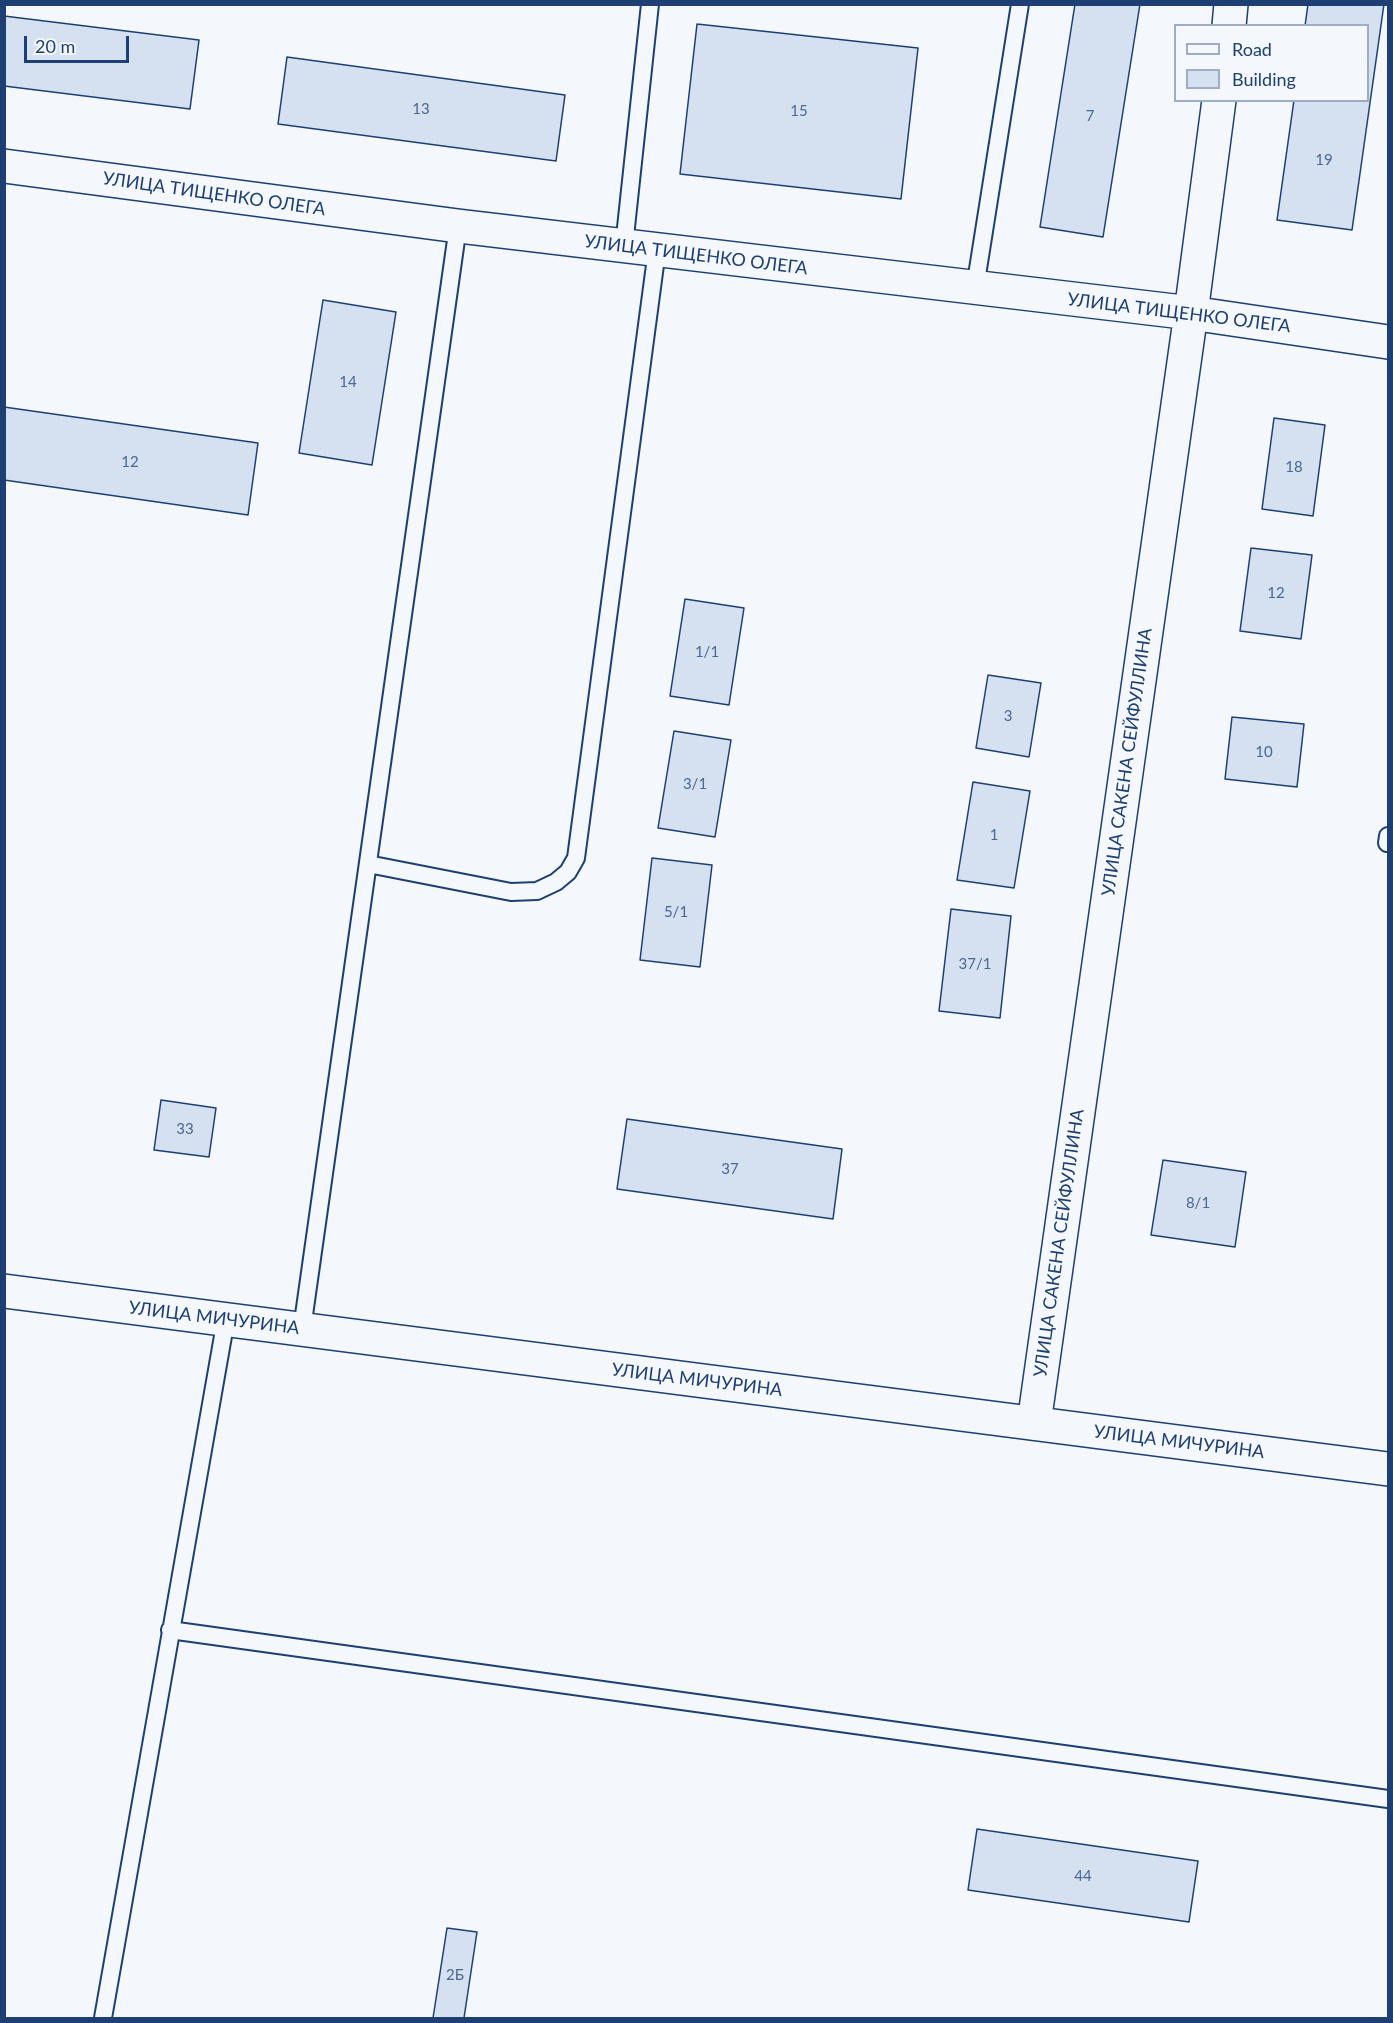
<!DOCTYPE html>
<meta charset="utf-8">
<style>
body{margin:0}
#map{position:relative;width:1393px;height:2023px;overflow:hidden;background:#f4f7fb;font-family:Lato,sans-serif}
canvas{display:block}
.frame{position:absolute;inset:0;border:6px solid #1d3f73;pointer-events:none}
.legend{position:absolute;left:1174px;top:24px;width:195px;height:78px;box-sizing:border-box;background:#f4f7fb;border:2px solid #9eadc5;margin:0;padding:8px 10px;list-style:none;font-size:18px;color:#1d3f73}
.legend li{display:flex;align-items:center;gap:12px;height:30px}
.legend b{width:30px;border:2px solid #9eadc5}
.scale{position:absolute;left:24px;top:36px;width:105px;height:27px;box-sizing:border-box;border:3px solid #1d3f73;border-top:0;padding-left:8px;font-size:18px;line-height:21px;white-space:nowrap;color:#1d3f73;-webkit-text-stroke:4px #f4f7fb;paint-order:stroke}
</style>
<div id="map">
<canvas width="1393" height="2023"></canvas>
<div class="frame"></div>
<ul class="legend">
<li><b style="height:8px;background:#f4f7fb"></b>Road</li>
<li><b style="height:16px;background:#d5e0f0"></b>Building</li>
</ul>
<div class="scale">20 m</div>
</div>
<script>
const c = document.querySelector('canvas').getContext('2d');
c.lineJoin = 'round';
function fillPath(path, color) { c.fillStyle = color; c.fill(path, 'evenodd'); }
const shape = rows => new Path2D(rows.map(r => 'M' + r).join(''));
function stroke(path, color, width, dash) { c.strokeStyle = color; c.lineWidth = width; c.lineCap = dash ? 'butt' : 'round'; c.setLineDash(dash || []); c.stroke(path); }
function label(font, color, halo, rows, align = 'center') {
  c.font = font + ' Lato,sans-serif'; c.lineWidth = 4.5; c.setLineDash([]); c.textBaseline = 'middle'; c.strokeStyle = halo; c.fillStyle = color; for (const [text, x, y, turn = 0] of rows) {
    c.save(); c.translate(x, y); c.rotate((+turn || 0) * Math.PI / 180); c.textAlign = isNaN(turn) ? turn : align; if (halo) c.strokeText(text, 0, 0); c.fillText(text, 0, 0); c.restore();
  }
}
const building = shape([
 [1075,4,1140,4,1103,237,1040,227,1075,4],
 [1308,4,1384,4,1352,230,1277,220,1294,100,1368,100,1368,26,1305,26,1308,4],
 [4,16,199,40,190,109,4,86,4,16],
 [697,24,918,48,901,199,680,174,697,24],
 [287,57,565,95,556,161,278,124,287,57],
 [323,300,396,312,372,465,299,453,323,300],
 [4,407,258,443,248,515,4,480,4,407],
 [1274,418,1325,425,1313,516,1262,509,1274,418],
 [1251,548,1312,555,1301,639,1240,631,1251,548],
 [685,599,744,608,729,705,670,696,685,599],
 [988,675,1041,683,1029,757,976,748,988,675],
 [1232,717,1304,724,1297,787,1225,779,1232,717],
 [674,731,731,740,715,837,658,828,674,731],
 [973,782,1030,791,1014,888,957,880,973,782],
 [652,858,712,865,700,967,640,960,652,858],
 [951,909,1011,916,1000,1018,939,1011,951,909],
 [161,1100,216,1108,209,1157,154,1150,161,1100],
 [627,1119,842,1149,833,1219,617,1189,627,1119],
 [1163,1160,1246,1172,1235,1247,1151,1235,1163,1160],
 [977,1829,1198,1861,1189,1922,968,1890,977,1829],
 [447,1928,477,1932,464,2018,433,2018,447,1928]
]);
fillPath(building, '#d5e0f0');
stroke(building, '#1d3f73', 1.5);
const service = shape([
 [624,246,650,4],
 [975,288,1020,4],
 [1387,843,1388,836],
 [368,864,511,892,537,891,556,882,568,872,576,858,657,250],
 [302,1329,458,226],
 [170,1630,1388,1799],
 [103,2018,226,1319]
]);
const tertiary = shape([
 [1229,26,1231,4],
 [4,166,458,226,1191,313,1388,342],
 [1034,1423,1191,313,1219,100]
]);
const secondary = shape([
 [4,1291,1388,1469]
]);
stroke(service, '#1d3f73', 20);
stroke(tertiary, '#1d3f73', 36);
stroke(secondary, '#1d3f73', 36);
stroke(service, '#f4f7fb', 16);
stroke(tertiary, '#f4f7fb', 33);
stroke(secondary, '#f4f7fb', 33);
label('15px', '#4b6792', null, [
 ["13",421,109],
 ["15",799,111],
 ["7",1090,116],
 ["19",1324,160],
 ["14",348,382],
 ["12",130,462],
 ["18",1294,467],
 ["12",1276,593],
 ["1/1",707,652],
 ["3",1008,716],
 ["10",1264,752],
 ["3/1",695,784],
 ["1",994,835],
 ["5/1",676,912],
 ["37/1",975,964],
 ["33",185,1129],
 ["37",730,1169],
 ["8/1",1198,1203],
 ["44",1083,1876],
 ["2Б",455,1975]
]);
label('18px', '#1d3f73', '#f4f7fb', [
 ["УЛИЦА ТИЩЕНКО ОЛЕГА",214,194,8],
 ["УЛИЦА ТИЩЕНКО ОЛЕГА",696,255,7],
 ["УЛИЦА ТИЩЕНКО ОЛЕГА",1179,313,7],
 ["УЛИЦА САКЕНА СЕЙФУЛЛИНА",1127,762,-82],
 ["УЛИЦА САКЕНА СЕЙФУЛЛИНА",1059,1243,-82],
 ["УЛИЦА МИЧУРИНА",214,1318,7],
 ["УЛИЦА МИЧУРИНА",697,1380,7],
 ["УЛИЦА МИЧУРИНА",1179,1442,7]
]);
</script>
